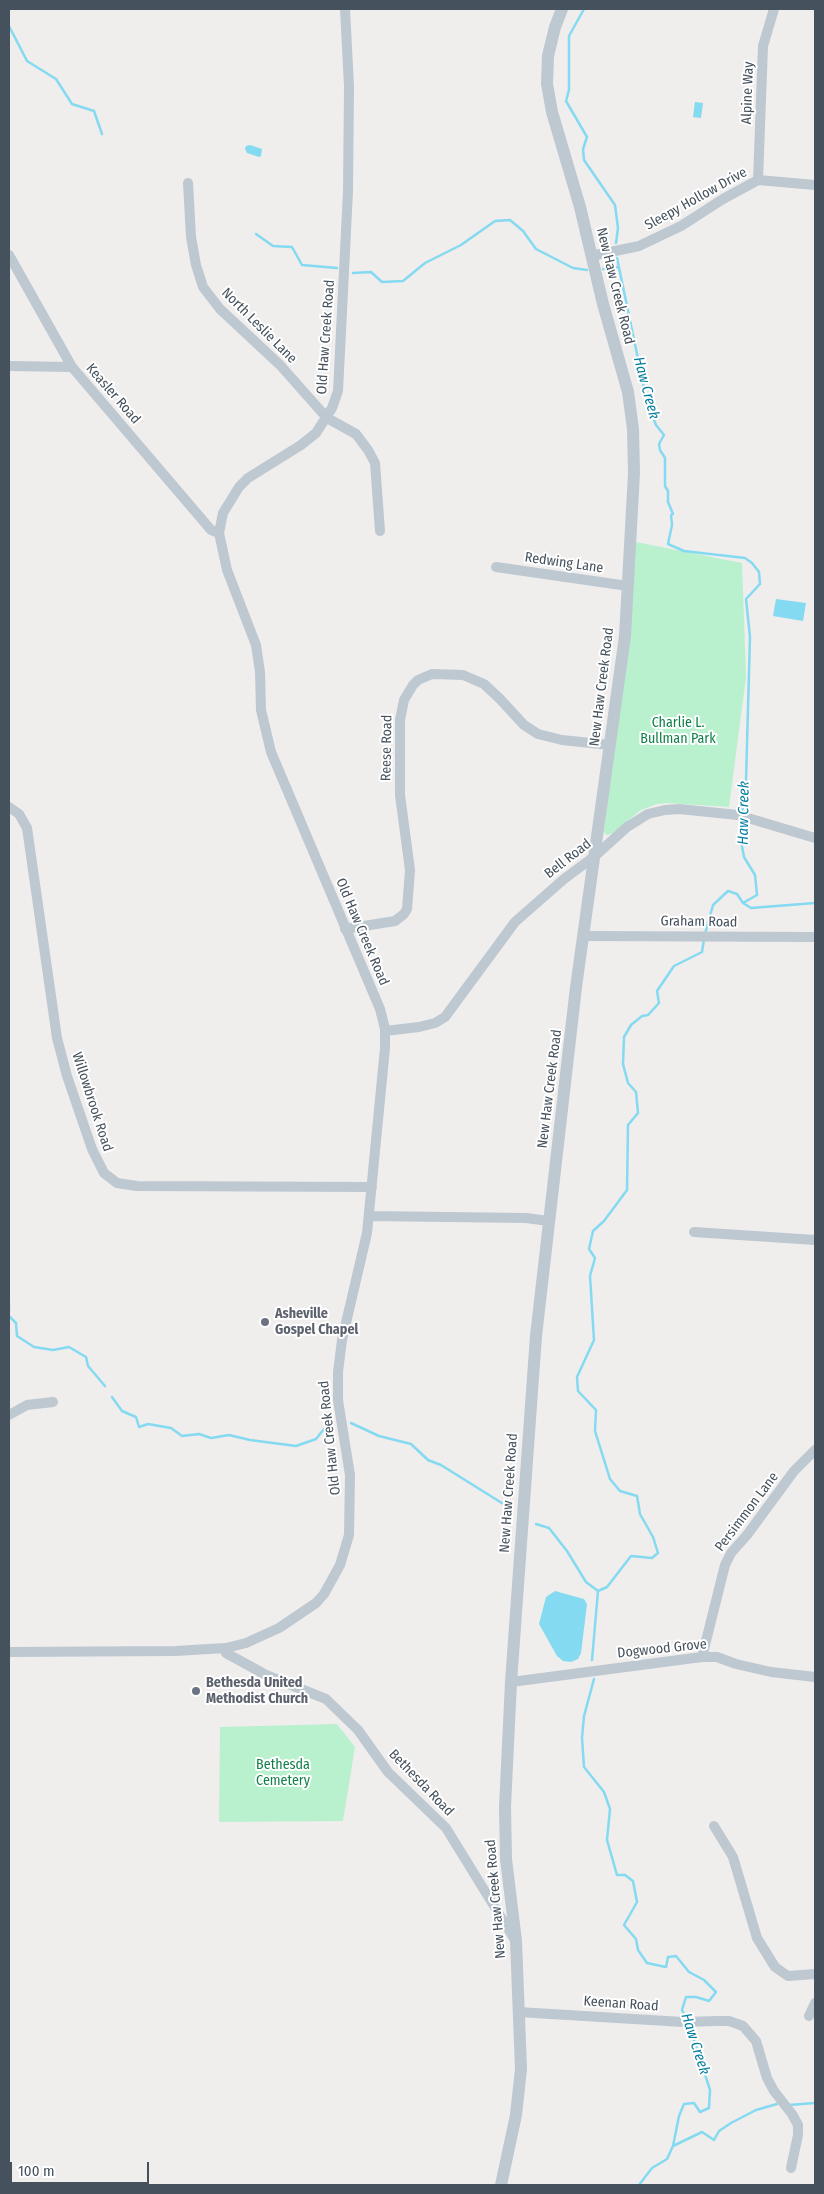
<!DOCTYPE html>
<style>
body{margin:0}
#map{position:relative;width:824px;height:2194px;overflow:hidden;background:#f0eded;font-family:"Fira Sans Condensed",sans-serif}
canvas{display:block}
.frame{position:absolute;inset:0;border:10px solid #45515c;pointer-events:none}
.scale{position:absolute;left:10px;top:2162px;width:139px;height:22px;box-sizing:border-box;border:2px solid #45515c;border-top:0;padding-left:6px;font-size:15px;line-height:18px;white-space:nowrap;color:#45515c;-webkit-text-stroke:4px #fff;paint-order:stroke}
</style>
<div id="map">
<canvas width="824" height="2194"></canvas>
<div class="frame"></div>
<div class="scale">100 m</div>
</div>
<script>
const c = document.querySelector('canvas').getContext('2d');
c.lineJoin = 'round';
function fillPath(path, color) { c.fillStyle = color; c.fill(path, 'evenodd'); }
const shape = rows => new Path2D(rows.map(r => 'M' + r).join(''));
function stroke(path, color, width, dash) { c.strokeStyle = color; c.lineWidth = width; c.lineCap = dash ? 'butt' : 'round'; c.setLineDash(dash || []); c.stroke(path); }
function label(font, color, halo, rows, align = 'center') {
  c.font = font + ' "Fira Sans Condensed",sans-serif'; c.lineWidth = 4; c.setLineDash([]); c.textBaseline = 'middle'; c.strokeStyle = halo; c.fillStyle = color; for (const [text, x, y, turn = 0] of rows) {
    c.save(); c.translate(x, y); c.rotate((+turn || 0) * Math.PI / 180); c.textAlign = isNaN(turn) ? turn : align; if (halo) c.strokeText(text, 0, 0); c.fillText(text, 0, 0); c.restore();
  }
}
fillPath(shape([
 [636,542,742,563,746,677,729,807,666,803,657,804,641,810,611,834,607,835,604,832],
 [337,1724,355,1747,343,1821,219,1822,220,1727]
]), '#b9f1cf');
fillPath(shape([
 [695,102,703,103,701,118,693,117],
 [250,145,262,149,261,156,259,157,247,153,245,149,246,146],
 [776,599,806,603,803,621,773,616],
 [555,1591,584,1599,587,1604,581,1653,578,1659,571,1662,563,1661,557,1656,539,1624,546,1597]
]), '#84daf0');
stroke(shape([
 [584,9,569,36,569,90,566,101,587,137,583,149,584,160,615,205,618,228,616,243],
 [9,26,27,61,56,79,72,104,94,111,102,134],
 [256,234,273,246,292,247,302,265,337,268],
 [617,258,647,402,656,425,664,435,659,444,660,450,665,458,665,486,668,491,668,502,673,514,671,515,672,525,668,544,684,551,745,558,752,563,759,572,760,584,746,599,750,637,746,780,742,813],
 [603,269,618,267],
 [353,273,371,272,382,282,403,281,425,263,461,245,495,221,510,220,523,231,536,249,573,268,587,270],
 [742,819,741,841,744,857,755,875,757,895,743,903],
 [705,934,713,905,728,891,737,894,743,903,751,908,815,903],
 [9,1303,9,1310],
 [9,1316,16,1323,17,1336,34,1347,53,1350,69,1347,86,1357,88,1366,105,1386],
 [112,1397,122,1411,136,1417,139,1427,148,1424,171,1428,182,1436,199,1434,211,1438,229,1435,250,1440,296,1446,316,1439,324,1429,333,1425],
 [351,1423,379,1436,411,1444,428,1460,441,1465,505,1505],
 [536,1524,549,1528,567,1551,586,1582,598,1591],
 [598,1591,607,1587,631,1556,652,1558,658,1553,653,1537,640,1514,637,1496,620,1491,610,1479,595,1431,596,1410,578,1391,577,1377,594,1340,590,1276,595,1258,589,1249,593,1231,604,1221,627,1190,628,1125,638,1113,636,1092,628,1083,623,1064,624,1037,631,1025,642,1016,648,1015,659,1003,657,991,674,966,702,952,704,939],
 [592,1660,598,1591],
 [594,1679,584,1716,582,1738,584,1767,604,1792,610,1809,607,1840,617,1875,625,1875,633,1881,637,1902,624,1925,636,1939,638,1950,647,1963,666,1967,668,1957,676,1956,689,1972,704,1980,716,1992,709,2001,696,1997,686,1997,682,2010,687,2020],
 [789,2105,815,2103],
 [673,2146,702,2132,714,2140,719,2131,731,2123,756,2110,777,2104],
 [639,2185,652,2168,667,2159,673,2146,679,2116,684,2104,694,2103,700,2112,709,2108,710,2090,689,2025]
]), '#84daf0', 2.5);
stroke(shape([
 [758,180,763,46,774,9],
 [188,183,191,237,196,265,203,287,220,309,280,365,327,418,356,434,368,450,375,463,380,531],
 [9,255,72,367,211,530,219,533],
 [591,256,639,246,681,226,723,199,758,180,815,185],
 [9,366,72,367],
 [496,567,628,586],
 [9,807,19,814,27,828,57,1038,67,1076,92,1149,104,1173,117,1183,137,1186,372,1187],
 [345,929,395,921,404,914,407,909,410,870,400,795,400,720,404,700,413,685,418,680,432,674,463,675,484,684,500,699,524,725,538,734,562,740,610,745],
 [583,936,815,937],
 [385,1031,419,1027,435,1023,445,1017,515,922,564,879,595,856,627,827,648,814,665,810,679,809,738,815,815,838],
 [369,1216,526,1218,549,1221],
 [694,1232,815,1240],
 [9,1415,27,1405,53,1402],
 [226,1648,226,1653,266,1675,326,1699,358,1730,388,1772,446,1828,515,1940],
 [9,1652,175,1651,226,1648,246,1643,279,1628,316,1603,324,1594,340,1565,349,1535,350,1475,338,1400,338,1372,342,1340,367,1233,385,1048,385,1029,380,1009,271,752,261,710,260,672,256,645,227,570,219,533,223,513,239,487,248,478,301,445,316,433,332,408,338,391,348,191,349,86,345,9],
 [702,1657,725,1565,731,1553,747,1535,794,1471,815,1450],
 [511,1682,702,1657,717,1657,736,1664,771,1672,815,1677],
 [714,1826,733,1857,757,1938,775,1967,788,1976,815,1974],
 [518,2012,683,2022,718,2021,729,2021,743,2026,756,2041,767,2078,774,2091,792,2114,798,2125,798,2135,791,2168],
 [809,2016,815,2003]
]), '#bdc8d1', 10);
stroke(shape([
 [501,2185,516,2115,521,2069,516,1941,506,1859,505,1807,511,1682,536,1336,576,987,625,636,634,473,633,429,628,392,603,304,580,207,552,112,547,84,548,56,555,27,562,9]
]), '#bdc8d1', 12);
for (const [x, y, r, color] of [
 [265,1322,5,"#6b7280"],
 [196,1691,5,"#6b7280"]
]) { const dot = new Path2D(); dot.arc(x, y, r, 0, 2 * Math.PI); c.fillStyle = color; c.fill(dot); stroke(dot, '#fff', 2); }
label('14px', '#45515c', '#fff', [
 ["Alpine Way",748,93,-88],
 ["Sleepy Hollow Drive",696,199,-29],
 ["New Haw Creek Road",615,286,76],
 ["North Leslie Lane",259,326,45],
 ["Old Haw Creek Road",326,337,-86],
 ["Keasler Road",113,394,49],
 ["Redwing Lane",564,563,8],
 ["New Haw Creek Road",602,687,-83],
 ["Reese Road",387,748,-89],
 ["Bell Road",568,859,-38],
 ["Graham Road",699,922,1],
 ["Old Haw Creek Road",362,932,67],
 ["New Haw Creek Road",550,1089,-83],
 ["Willowbrook Road",92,1102,72],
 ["Old Haw Creek Road",330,1438,-96],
 ["New Haw Creek Road",509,1493,-86],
 ["Persimmon Lane",747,1512,-53],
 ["Dogwood Grove",662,1649,-6],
 ["Bethesda Road",421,1783,46],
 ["New Haw Creek Road",496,1899,-95],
 ["Keenan Road",621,2004,4]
]);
label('14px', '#128149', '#fff', [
 ["Charlie L.",678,723],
 ["Bullman Park",678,739],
 ["Bethesda",283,1765],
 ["Cemetery",283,1781]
]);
label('bold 14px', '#5b616d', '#fff', [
 ["Asheville",275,1314],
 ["Gospel Chapel",275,1330],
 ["Bethesda United",206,1683],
 ["Methodist Church",206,1699]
], 'left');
label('italic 15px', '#067f9f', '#fff', [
 ["Haw Creek",646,388,75],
 ["Haw Creek",744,813,-89],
 ["Haw Creek",695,2044,72]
]);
</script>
